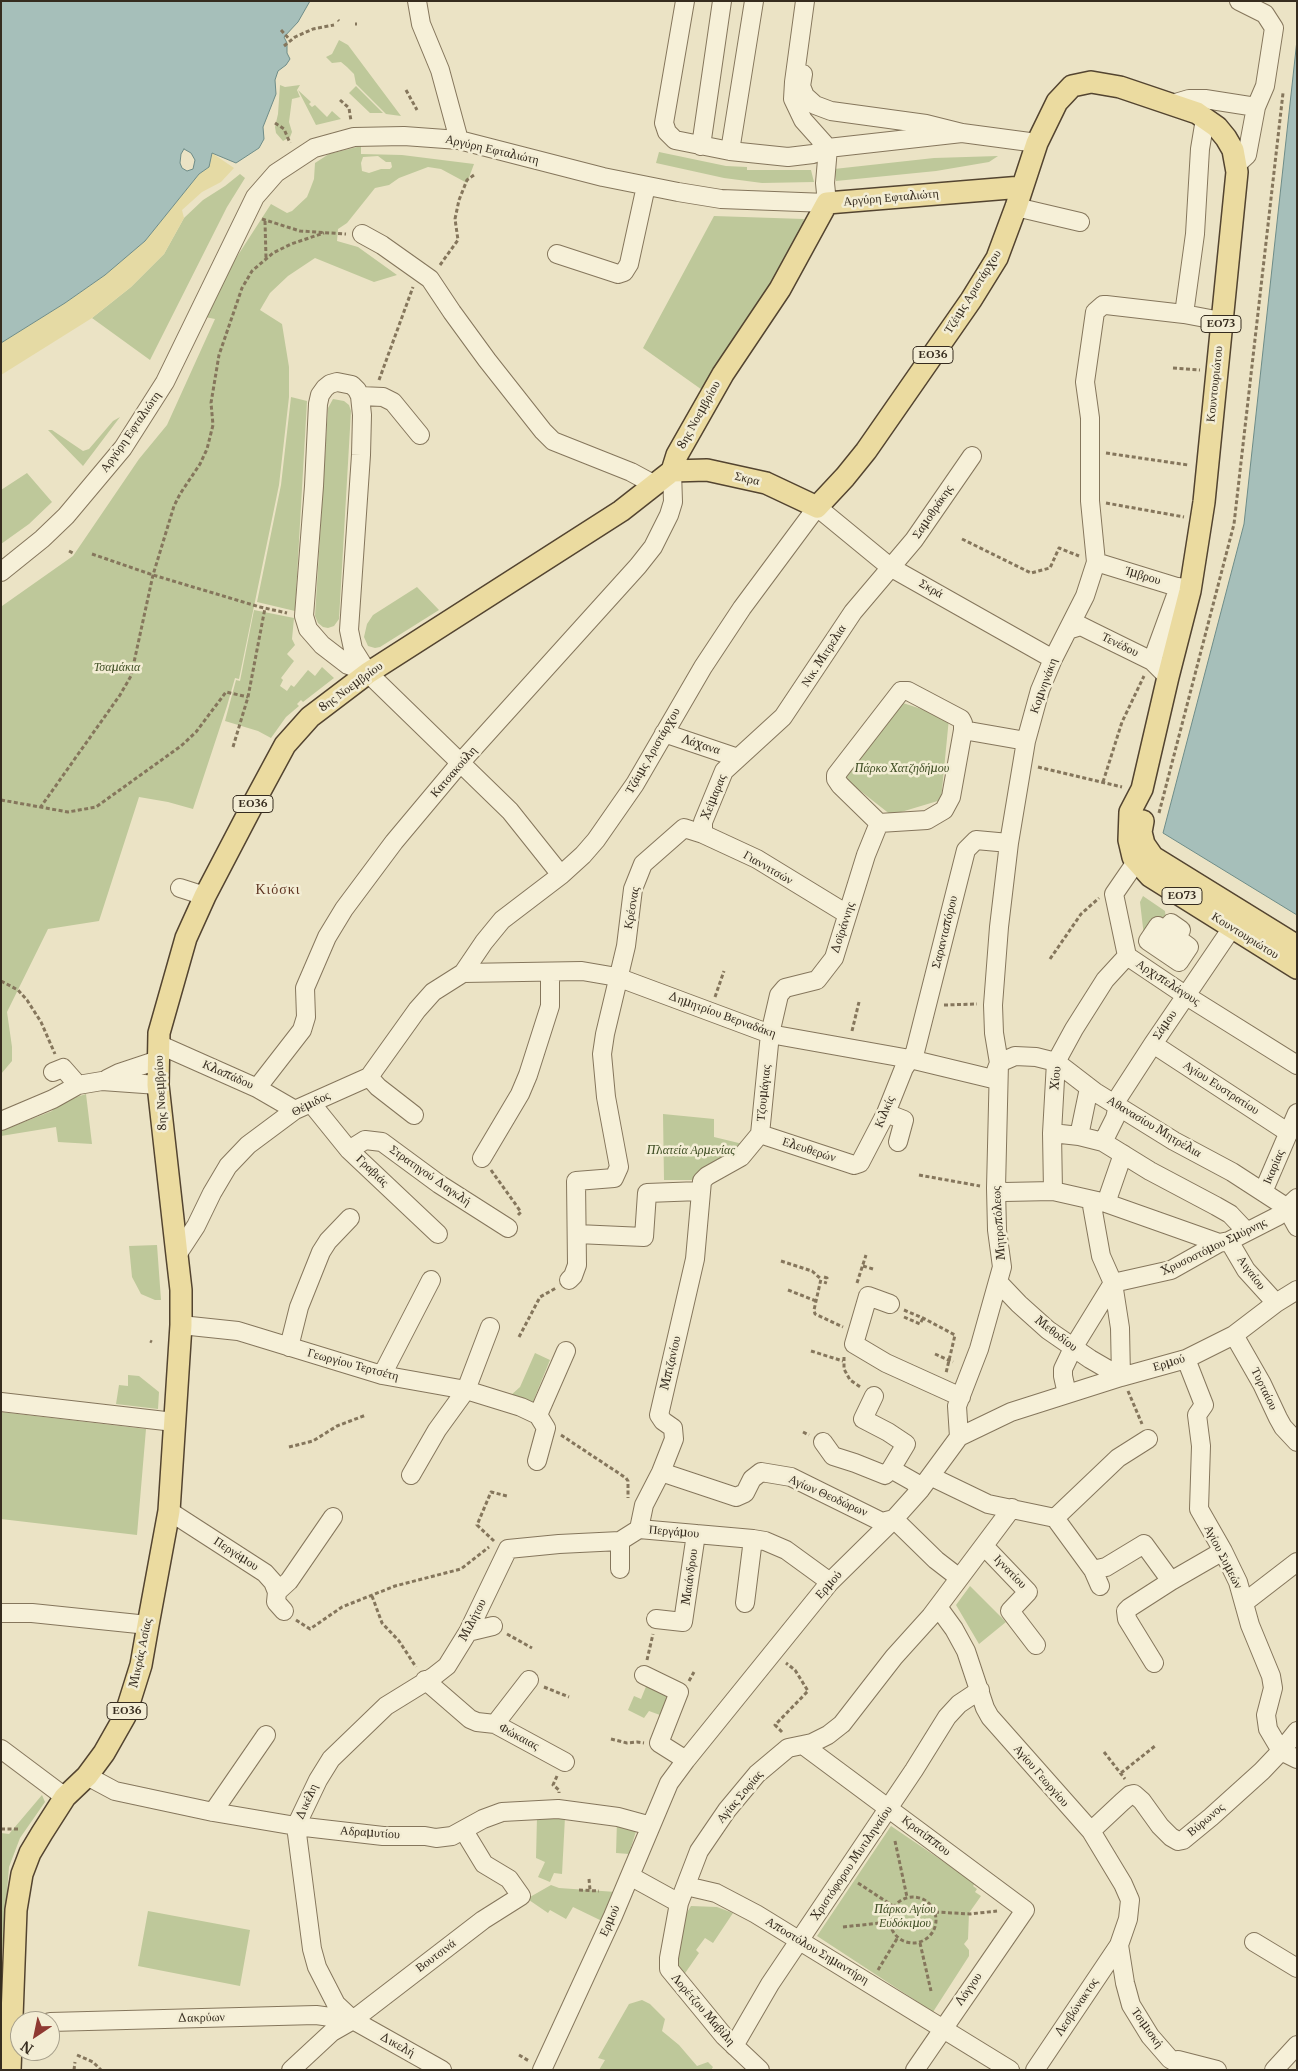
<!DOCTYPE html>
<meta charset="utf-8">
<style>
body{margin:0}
#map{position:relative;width:1298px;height:2071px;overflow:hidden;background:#ebe3c5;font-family:Merriweather,serif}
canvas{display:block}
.frame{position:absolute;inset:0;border:2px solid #362c1f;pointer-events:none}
.north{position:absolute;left:10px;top:2011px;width:50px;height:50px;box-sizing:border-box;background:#f3edd4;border:1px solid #a7a08c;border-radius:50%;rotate:214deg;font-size:14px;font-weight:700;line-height:20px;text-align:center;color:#362c1f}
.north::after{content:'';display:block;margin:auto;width:18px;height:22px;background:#8f3931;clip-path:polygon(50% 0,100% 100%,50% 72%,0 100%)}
</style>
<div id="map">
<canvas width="1298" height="2071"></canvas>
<div class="frame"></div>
<div class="north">N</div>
</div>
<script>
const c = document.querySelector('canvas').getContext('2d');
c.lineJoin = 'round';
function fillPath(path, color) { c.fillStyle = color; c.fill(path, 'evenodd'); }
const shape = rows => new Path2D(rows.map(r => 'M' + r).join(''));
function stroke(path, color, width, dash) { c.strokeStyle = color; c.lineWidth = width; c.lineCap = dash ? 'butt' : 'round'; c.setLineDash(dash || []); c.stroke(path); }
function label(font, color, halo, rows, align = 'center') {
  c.font = font + ' Merriweather,serif'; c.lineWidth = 5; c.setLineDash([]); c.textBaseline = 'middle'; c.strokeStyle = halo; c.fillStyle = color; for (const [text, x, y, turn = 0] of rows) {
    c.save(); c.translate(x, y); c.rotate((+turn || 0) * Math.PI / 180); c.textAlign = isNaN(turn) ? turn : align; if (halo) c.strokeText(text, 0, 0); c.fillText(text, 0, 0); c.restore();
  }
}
fillPath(shape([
 [339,40,348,45,401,116,386,114,356,84,354,74,347,67,341,62,332,63,326,57,332,54],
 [280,85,285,87,300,85,297,90,300,97,292,99,289,122,292,132,290,137,283,141,276,133,275,127,278,114],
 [356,86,383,113,370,113,349,93],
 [298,90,311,102,309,104,312,107,315,105,327,117,332,111,341,119,316,125],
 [361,146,361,154,402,155,474,164,467,183,441,169,428,167,399,178,389,185,375,188,347,223,338,229,337,241,358,247,397,275,374,282,315,258,288,276,270,293,260,310,282,324,289,367,289,397,279,485,239,679,235,678,227,706,193,809,168,802,139,797,99,921,48,929,7,1012,12,1047,12,1061,1,1074,2,606,73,556,139,459,167,425,215,319,205,317,229,269,271,204,287,213,292,211,307,197,311,187,314,179,315,163,329,154],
 [378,156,386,162,391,162,392,167,390,169,381,169,369,173,362,171,361,163,363,157],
 [659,152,726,166,747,167,747,170,811,170,814,182,762,183,724,178,656,163],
 [998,156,989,162,936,171,836,181,834,169,934,158],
 [240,174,245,178,227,207,150,360,92,318,131,287,164,254,184,218,203,200,225,186],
 [714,216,804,219,801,232,705,392,643,348],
 [291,397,307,401,295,611,257,602,281,485],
 [333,399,344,401,349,405,351,411,339,619,334,626,328,628,323,627,318,623,315,616,328,408],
 [120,417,83,466,48,430,52,430,83,451,89,449,113,421],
 [27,473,52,502,29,524,1,544,1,490],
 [417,587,439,610,380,647,375,648,368,646,364,637,367,624,373,615],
 [254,610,294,618,292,639,295,645,287,654,294,661,281,678,283,680,280,686,287,691,291,685,294,687,308,670,315,676,322,667,334,678,303,702,301,700,297,704,299,706,286,717,271,738,258,731,225,721,236,680,240,681],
 [903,703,949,718,941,800,891,815,844,778],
 [1143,896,1165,911,1166,920,1145,945,1140,902],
 [86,1094,92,1144,58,1142,56,1127,1,1136,1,1131,52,1111,56,1106,70,1099],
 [663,1114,714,1119,714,1137,747,1145,696,1180,664,1180],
 [157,1245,161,1300,155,1300,141,1294,132,1277,129,1246],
 [535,1353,550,1360,532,1404,510,1396,520,1387],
 [128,1375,139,1376,159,1392,158,1409,116,1404,119,1385,128,1386],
 [1,1412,146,1429,137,1535,1,1519],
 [970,1586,1006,1622,979,1644,956,1605],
 [647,1684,669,1694,660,1715,649,1711,644,1718,628,1710,634,1696,641,1699],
 [42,1795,45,1802,20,1838,9,1867,1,1965,1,1833,9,1834],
 [537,1817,565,1817,562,1874,554,1873,550,1882,538,1877,545,1862,536,1858],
 [617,1821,637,1828,629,1854,616,1853],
 [891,1826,975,1883,973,1886,977,1889,975,1892,981,1896,969,1913,968,1939,964,1944,969,1950,969,1956,933,2012,817,1936],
 [551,1885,559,1888,616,1892,602,1921,573,1907,566,1919,550,1910,548,1913,529,1900,530,1897],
 [691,1906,717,1907,733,1913,713,1943,705,1938,696,1950,699,1953,681,1979,673,1970,686,1914],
 [148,1911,250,1930,240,1986,138,1966],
 [642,2000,650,2004,665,2019,662,2031,679,2045,697,2066,708,2062,713,2067,711,2070,599,2070,605,2060,598,2058,629,2004]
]), '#bec89a');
fillPath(shape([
 [212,153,234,168,221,182,202,192,182,210,184,218,164,254,131,287,92,318,1,375,1,343,65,303,105,275,145,241,199,174,209,167]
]), '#e5daa4');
const water = shape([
 [1,1,310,1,298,22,284,37,287,43,287,53,290,59,286,65,278,71,275,80,276,94,263,127,264,139,259,148,236,163,212,153,209,167,199,174,145,241,105,275,65,303,1,343,1,1],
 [184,149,191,153,195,160,193,169,187,171,182,168,180,163,181,154,184,149],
 [1297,40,1297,915,1163,833,1244,524,1297,40]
]);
fillPath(water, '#a6bfba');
stroke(water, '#6e8c88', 1);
const minor = shape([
 [417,1,421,24,440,70,459,140],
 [685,1,664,123,667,132,675,140,730,151,788,157,813,154,828,148,962,133],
 [1239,1,1265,14,1274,28,1265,86,1256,107],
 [803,74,801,86,805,96,815,105,831,111,926,124,962,133,1037,143],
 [1172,104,1189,99,1205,99,1256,107,1247,155,1236,165],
 [701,146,722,1],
 [730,151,754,1],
 [1016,207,1080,222],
 [362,234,382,245,430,279,452,312,487,360,543,431,553,441,631,472,655,485],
 [557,254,618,274,624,272,629,264,646,186],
 [1184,314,1195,234,1200,149,1205,119],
 [360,396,383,397,393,402,420,435],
 [1096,562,1190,591],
 [1,572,42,539,66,516,123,448,165,382,255,197,276,173,314,148,354,137,404,136,459,140,603,177,678,192,721,199,827,203,825,183,828,148,803,120,793,99,794,82,805,1],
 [1068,630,1081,626,1093,632,1152,661,1168,677],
 [1152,661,1179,587],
 [368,673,348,665,322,645,308,629,304,616,314,486,318,404,320,395,325,388,330,384,337,382,352,385,357,390,360,396,362,415,361,455,349,630,353,649,368,673,510,811,561,875],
 [901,691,908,691,961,719,963,723,963,730,951,797,944,810,927,820,879,823,840,785,836,779,836,775,901,691],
 [963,730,1026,741],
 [664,733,738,758],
 [703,834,703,822,724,771,783,717,853,612,914,540,972,456],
 [1136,862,1114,894,1127,956,1185,995,1297,1065],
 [180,888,205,896],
 [1171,923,1181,930,1176,937,1166,930,1171,923],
 [1158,926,1165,930,1162,934,1179,945,1181,941,1189,947,1179,962,1148,941,1158,926],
 [463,973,484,942,502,920,561,875,583,855,596,840,635,784,703,667,742,608,817,507,890,567,1053,659],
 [158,1044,257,1088,295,1110],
 [1153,1044,1289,1133],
 [999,1063,1015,1056,1036,1057,1056,1062,1095,1092,1174,1141,1232,1172,1286,1207,1297,1227],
 [53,1072,63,1068,78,1085],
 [369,1077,378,1087,414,1115],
 [107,1079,119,1073,158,1060],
 [257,1088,302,1030,306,1017,305,988,327,937,344,909,394,842,461,762,638,566,653,547,669,515,673,502,672,471],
 [311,1103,349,1150,438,1234],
 [886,1113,904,1120,898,1142],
 [1,1121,53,1099,78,1085,102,1081,158,1085],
 [1052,1133,1079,1136,1103,1142,1150,1171,1216,1206,1230,1214,1247,1232],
 [760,1134,854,1165,860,1163,886,1113,904,1068,915,1052,966,850,976,840,1009,843],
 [1079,1136,1089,1088],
 [1103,1142,1115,1118,1118,1106,1116,1101,1153,1044,1240,916],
 [349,1150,365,1140,382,1142,439,1184,508,1228],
 [482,1158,520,1094,528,1075,550,1006,550,972],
 [996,1188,1004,1192,1053,1191,1106,1203,1219,1243],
 [1053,1191,1052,1133,1056,1062,1074,1029,1105,980,1127,956],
 [1263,1192,1297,1113],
 [1106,1203,1123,1154],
 [577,1234,644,1237,647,1193,700,1191],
 [1229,1241,1246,1270,1276,1303],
 [177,1255,196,1226,212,1193,228,1166,248,1145,295,1110,369,1077,417,1010,433,992,463,973,582,971,617,977,770,1034,910,1059,993,1079,999,1063],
 [569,1280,573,1276,577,1265,576,1181,614,1178,619,1167,606,1097,602,1054,605,1034,626,946,633,889,643,864,684,828,703,834,757,859,847,914],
 [999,1283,1019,1304,1048,1330,1090,1359,1121,1377,1120,1328,1113,1283,1101,1256,1091,1200],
 [890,1304,868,1296,854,1344,886,1363,961,1397],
 [181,1325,238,1331,382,1375,466,1390,521,1407,538,1415,546,1428,537,1461],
 [1234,1335,1262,1384,1278,1418,1283,1427,1297,1442],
 [289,1347,299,1307,321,1252,328,1241,350,1218],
 [1186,1359,1204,1405,1197,1415,1201,1446,1199,1509,1223,1551,1238,1582,1250,1625,1271,1676,1273,1688,1266,1715,1268,1729,1281,1751,1297,1759],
 [382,1375,431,1280],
 [1067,1394,1063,1376,1063,1369,1073,1348,1113,1283,1171,1270,1219,1243,1229,1241,1278,1216,1297,1198],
 [874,1396,863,1419,888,1432,906,1444,891,1469],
 [1,1402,174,1422],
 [538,1415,566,1351],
 [959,1437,957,1406,979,1349,1002,1267,997,1230,996,1188,999,1063,994,1033,993,1005,999,927,1009,843,1026,741,1040,690,1053,659,1085,596,1096,562,1090,501,1090,418,1085,382,1095,312,1103,305,1106,305,1184,314,1221,321],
 [823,1442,833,1456,855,1463,885,1475,891,1469,914,1482,920,1490],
 [661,1472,736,1497,745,1493,752,1479,761,1472,791,1477,882,1522,894,1519],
 [411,1475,437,1430,466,1390,490,1327],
 [932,1477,988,1504,1055,1518,1093,1570,1106,1567,1144,1544,1171,1581,1129,1608,1126,1611,1127,1619,1154,1663],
 [169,1511,265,1573,273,1582,277,1592,276,1602,284,1611],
 [1055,1518,1118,1458,1148,1439],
 [894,1519,936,1560,958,1577],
 [639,1529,644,1505,661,1472,674,1439,673,1428,663,1421,659,1415,695,1259,702,1181,707,1176,741,1157,760,1134,770,1034,779,995,785,988,817,980,834,958,866,855,879,823],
 [984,1546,1028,1592,1010,1611,1036,1645],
 [620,1569,620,1541],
 [1093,1570,1100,1586],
 [1171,1581,1223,1551],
 [277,1592,289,1581,333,1517],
 [1245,1602,1297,1562],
 [745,1603,753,1539],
 [938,1607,954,1629,966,1651,985,1708,990,1717,1091,1831,1123,1884,1130,1900,1128,1919,1119,1945,1035,2070],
 [1,1613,32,1613,148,1625],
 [656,1619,683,1622,696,1534],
 [468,1632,493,1626],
 [644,1675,679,1692,659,1743,686,1760],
 [425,1680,470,1719,477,1722,495,1724,565,1762],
 [495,1724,529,1680],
 [803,1745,1025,1910,915,2070],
 [1,1749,65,1797],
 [87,1776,115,1791,213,1812,296,1826,383,1836,425,1836,436,1838,452,1836,483,1819,502,1812,558,1809,618,1817,651,1826],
 [213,1812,266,1735],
 [1091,1831,1122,1802,1130,1795,1134,1794,1142,1801,1160,1826,1171,1837,1178,1841,1183,1840,1211,1817,1262,1771,1281,1751,1297,1731],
 [630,1876,679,1903],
 [686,1886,716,1893,756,1914,1010,2070],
 [1254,1942,1297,1968],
 [1119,1945,1125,1983,1131,2005,1150,2036,1170,2059,1188,2070],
 [50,2022,316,2015,353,2020],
 [734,2046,770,1984,914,1770,947,1717,959,1704,980,1690],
 [1178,2060,1217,2070],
 [291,2070,332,2032,353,2020,483,1920,521,1896,509,1879,484,1864,464,1831],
 [442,2070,353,2020,336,2004,317,1967,312,1949,296,1826,318,1780,331,1759,386,1706,433,1677,447,1666,468,1632,508,1549,559,1544,620,1541,639,1529,753,1539,765,1541,786,1550,830,1582],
 [542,2070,613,1916,669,1783,686,1760,830,1582,894,1519,920,1490,959,1437,1011,1412,1121,1377,1186,1359,1234,1335,1276,1303,1297,1290],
 [760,2070,724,2036,669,1969,669,1958,679,1903,699,1851,727,1810,757,1774,788,1748,812,1743,828,1735,842,1724,894,1657,931,1616,1012,1508],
 [1274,2070,1297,2045]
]);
const major = shape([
 [672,471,707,470,766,483,817,507,845,477,866,451,971,300,997,258,1016,207,1037,143,1057,102,1072,86,1091,82,1120,87,1197,113,1217,127,1226,138,1233,150,1237,172,1204,502,1190,591,1168,677,1142,789,1130,812,1129,840,1133,857,1150,876,1297,968],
 [1143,821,1141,832,1144,844,1153,857,1297,946],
 [10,2070,16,1910,22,1874,30,1853,42,1833,65,1797,87,1776,104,1753,125,1716,141,1665,148,1625,169,1511,181,1325,181,1290,177,1255,158,1085,159,1033,186,938,205,896,251,808,285,745,310,717,368,673,621,511,672,471,677,455,723,374,780,289,827,203,1022,187]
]);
stroke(minor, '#85765c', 20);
stroke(major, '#534430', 24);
stroke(shape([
 [338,20,339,21],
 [355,24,357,24],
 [281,30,291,41],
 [284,46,295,37,313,29,334,25],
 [406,90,417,110],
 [340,100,349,108,351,121],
 [275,123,284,129,290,143],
 [262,219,300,231,346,234],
 [265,221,266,258],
 [440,265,458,240,455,219,459,200,467,180,474,175],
 [1173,368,1200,370],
 [379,380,413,287],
 [1106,453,1188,465],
 [1106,503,1184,517],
 [962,539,1031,573,1050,568,1059,548,1079,556],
 [69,551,73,553],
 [92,554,153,575,260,607,287,613],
 [233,747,248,697,265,608],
 [1038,767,1122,787],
 [1103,782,1122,722,1144,676],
 [1,800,68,812,96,807,181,746,196,732,226,692,248,697],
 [40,808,120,695,131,676,153,575,174,506,180,494,200,464,207,449,213,425,211,403,219,355,242,288,252,271,273,253,291,244,324,233],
 [1159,813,1234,524,1283,93],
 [1050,959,1081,914,1099,898],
 [1,981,18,990,27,1000,41,1022,55,1054],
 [715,997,724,971],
 [944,1005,977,1004],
 [852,1031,859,1002],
 [491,1170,521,1212,518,1215],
 [919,1175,980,1186],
 [781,1261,812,1271,821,1279,814,1310,815,1314,843,1327],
 [863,1266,873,1269],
 [824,1277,827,1278,825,1284],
 [857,1283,866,1255],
 [788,1290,816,1301],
 [904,1310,923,1318,955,1335,946,1373],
 [904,1317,920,1324,923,1318],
 [519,1337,540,1297,556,1288],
 [150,1341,152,1342],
 [811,1351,843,1361],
 [935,1354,953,1362],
 [844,1357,844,1369,850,1380,862,1388],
 [1128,1391,1142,1424],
 [803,1432,809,1435],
 [561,1435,626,1478,628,1481,628,1498],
 [289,1447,313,1441,337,1426,366,1415],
 [494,1541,477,1525,491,1492,507,1496],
 [372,1596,382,1623,399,1641,416,1667],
 [296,1620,310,1629,342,1607,395,1586,461,1569,489,1547],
 [507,1634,532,1648],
 [647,1660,653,1634],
 [689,1681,694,1672],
 [544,1687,569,1697],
 [782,1732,775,1725,808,1691,795,1670,786,1663],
 [611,1739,627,1743,637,1742,644,1743],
 [1104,1752,1125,1779],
 [1121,1773,1155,1746],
 [557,1776,553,1785,559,1790,559,1793],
 [1,1829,19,1829],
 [895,1841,907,1897],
 [589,1879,590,1890],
 [858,1883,893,1906],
 [579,1890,599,1891],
 '890 1920a23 23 0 1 1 46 0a23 23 0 1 1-46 0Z',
 [935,1912,970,1914,997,1911],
 [843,1927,889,1922],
 [920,1943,931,1991],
 [878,1970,898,1937],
 [77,2055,93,2062,101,2070],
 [519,2055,529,2061],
 [74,2070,75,2062]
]), '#85765c', 3, [4, 2.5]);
stroke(minor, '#f6f0d8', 18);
stroke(major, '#ebdba0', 21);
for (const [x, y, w] of [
 [1221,324,40],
 [933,355,40],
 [253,804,40],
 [1182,896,40],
 [127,1711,40]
]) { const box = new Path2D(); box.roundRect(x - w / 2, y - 8.5, w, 17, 4); c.fillStyle = '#f3edd4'; c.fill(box); stroke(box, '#362c1f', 1); }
label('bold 11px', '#362c1f', null, [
 ["ΕΟ73",1221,324],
 ["ΕΟ36",933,355],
 ["ΕΟ36",253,804],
 ["ΕΟ73",1182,896],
 ["ΕΟ36",127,1711]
]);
label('12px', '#362c1f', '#f3edd4', [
 ["Αργύρη Εφταλιώτη",492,150,13],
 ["Αργύρη Εφταλιώτη",891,198,-5],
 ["Τζέιμς Αριστάρχου",973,292,-58],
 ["Κουντουριώτου",1215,384,-84],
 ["8ης Νοεμβρίου",699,415,-61],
 ["Αργύρη Εφταλιώτη",131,432,-55],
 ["Σκρα",747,479,13],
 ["Σαμοθράκης",933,512,-56],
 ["Ίμβρου",1143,576,17],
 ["Σκρά",931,589,30],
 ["Τενέδου",1120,645,26],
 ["Νικ. Μιτρελια",824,656,-57],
 ["Κομνηνάκη",1044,686,-70],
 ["8ης Νοεμβρίου",351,687,-36],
 ["Λάχανα",701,745,18],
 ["Τζάιμς Αριστάρχου",653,751,-60],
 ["Κατσακούλη",454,772,-49],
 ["Χείμαρας",714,797,-68],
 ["Γιαννιτσών",768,868,30],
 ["Κρέσνας",632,908,-80],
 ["Δοϊράννης",843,928,-72],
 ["Σαρανταπόρου",945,932,-76],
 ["Κουντουριώτου",1245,936,32],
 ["Αρχιπελάγους",1168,983,33],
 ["Δημητρίου Βερναδάκη",722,1015,20],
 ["Σάμου",1165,1025,-56],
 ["Κλαπάδου",228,1075,24],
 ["Χίου",1056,1078,-84],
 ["Αγίου Ευστρατίου",1221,1088,33],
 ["8ης Νοεμβρίου",161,1093,-93],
 ["Τζουμάγιας",764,1093,-84],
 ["Θέμιδος",311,1104,-27],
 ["Κιλκίς",885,1112,-67],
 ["Αθανασίου Μητρέλια",1154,1127,31],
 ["Ελευθερών",809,1150,18],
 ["Ικαρίας",1274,1167,-67],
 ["Γραβιάς",372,1171,44],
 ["Στρατηγού Δαγκλή",430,1176,35],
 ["Μητροπόλεως",999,1223,-94],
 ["Χρυσοστόμου Σμύρνης",1214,1247,-26],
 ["Αιγαίου",1251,1273,53],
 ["Μεθοδίου",1056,1334,37],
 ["Μπιζανίου",671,1363,-77],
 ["Ερμού",1169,1363,-17],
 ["Γεωργίου Τερτσέτη",353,1365,15],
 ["Τυρταίου",1264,1389,64],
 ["Αγίων Θεοδώρων",828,1496,24],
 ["Περγάμου",674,1532,5],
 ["Περγάμου",236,1554,33],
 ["Αγίου Συμεών",1223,1557,63],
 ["Ιγνατίου",1010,1572,46],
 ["Μαιάνδρου",690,1577,-82],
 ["Ερμού",829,1585,-48],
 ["Μιλήτου",473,1620,-63],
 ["Μικράς Ασίας",141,1653,-78],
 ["Φώκαιας",519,1737,28],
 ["Αγίου Γεωργίου",1041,1776,49],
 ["Αγίας Σοφίας",740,1797,-50],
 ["Δικέλη",307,1802,-66],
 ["Βύρωνος",1206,1820,-40],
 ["Αδραμυτίου",370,1833,4],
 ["Κρατίππου",926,1836,37],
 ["Χριστόφορου Μυτιληναίου",852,1863,-56],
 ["Ερμού",610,1921,-66],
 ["Αποστόλου Σημαντήρη",817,1951,31],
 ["Βουτσινά",436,1956,-37],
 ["Λόγγου",969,1989,-55],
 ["Λεσβώνακτος",1077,2007,-56],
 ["Λορέτζου Μαβίλη",703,2010,49],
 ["Δακρύων",201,2018,-1],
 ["Τσιμισκή",1147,2028,55],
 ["Δικελή",397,2045,29]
]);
label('italic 12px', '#425127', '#f3edd4', [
 ["Τσαμάκια",117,668],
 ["Πάρκο Χατζηδήμου",902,769],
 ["Πλατεία Αρμενίας",691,1151],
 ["Πάρκο Αγίου",905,1910],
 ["Ευδόκιμου",905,1924]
]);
c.letterSpacing = '1px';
label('14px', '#5f3522', '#f3edd4', [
 ["Κιόσκι",278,890]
]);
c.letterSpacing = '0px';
</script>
